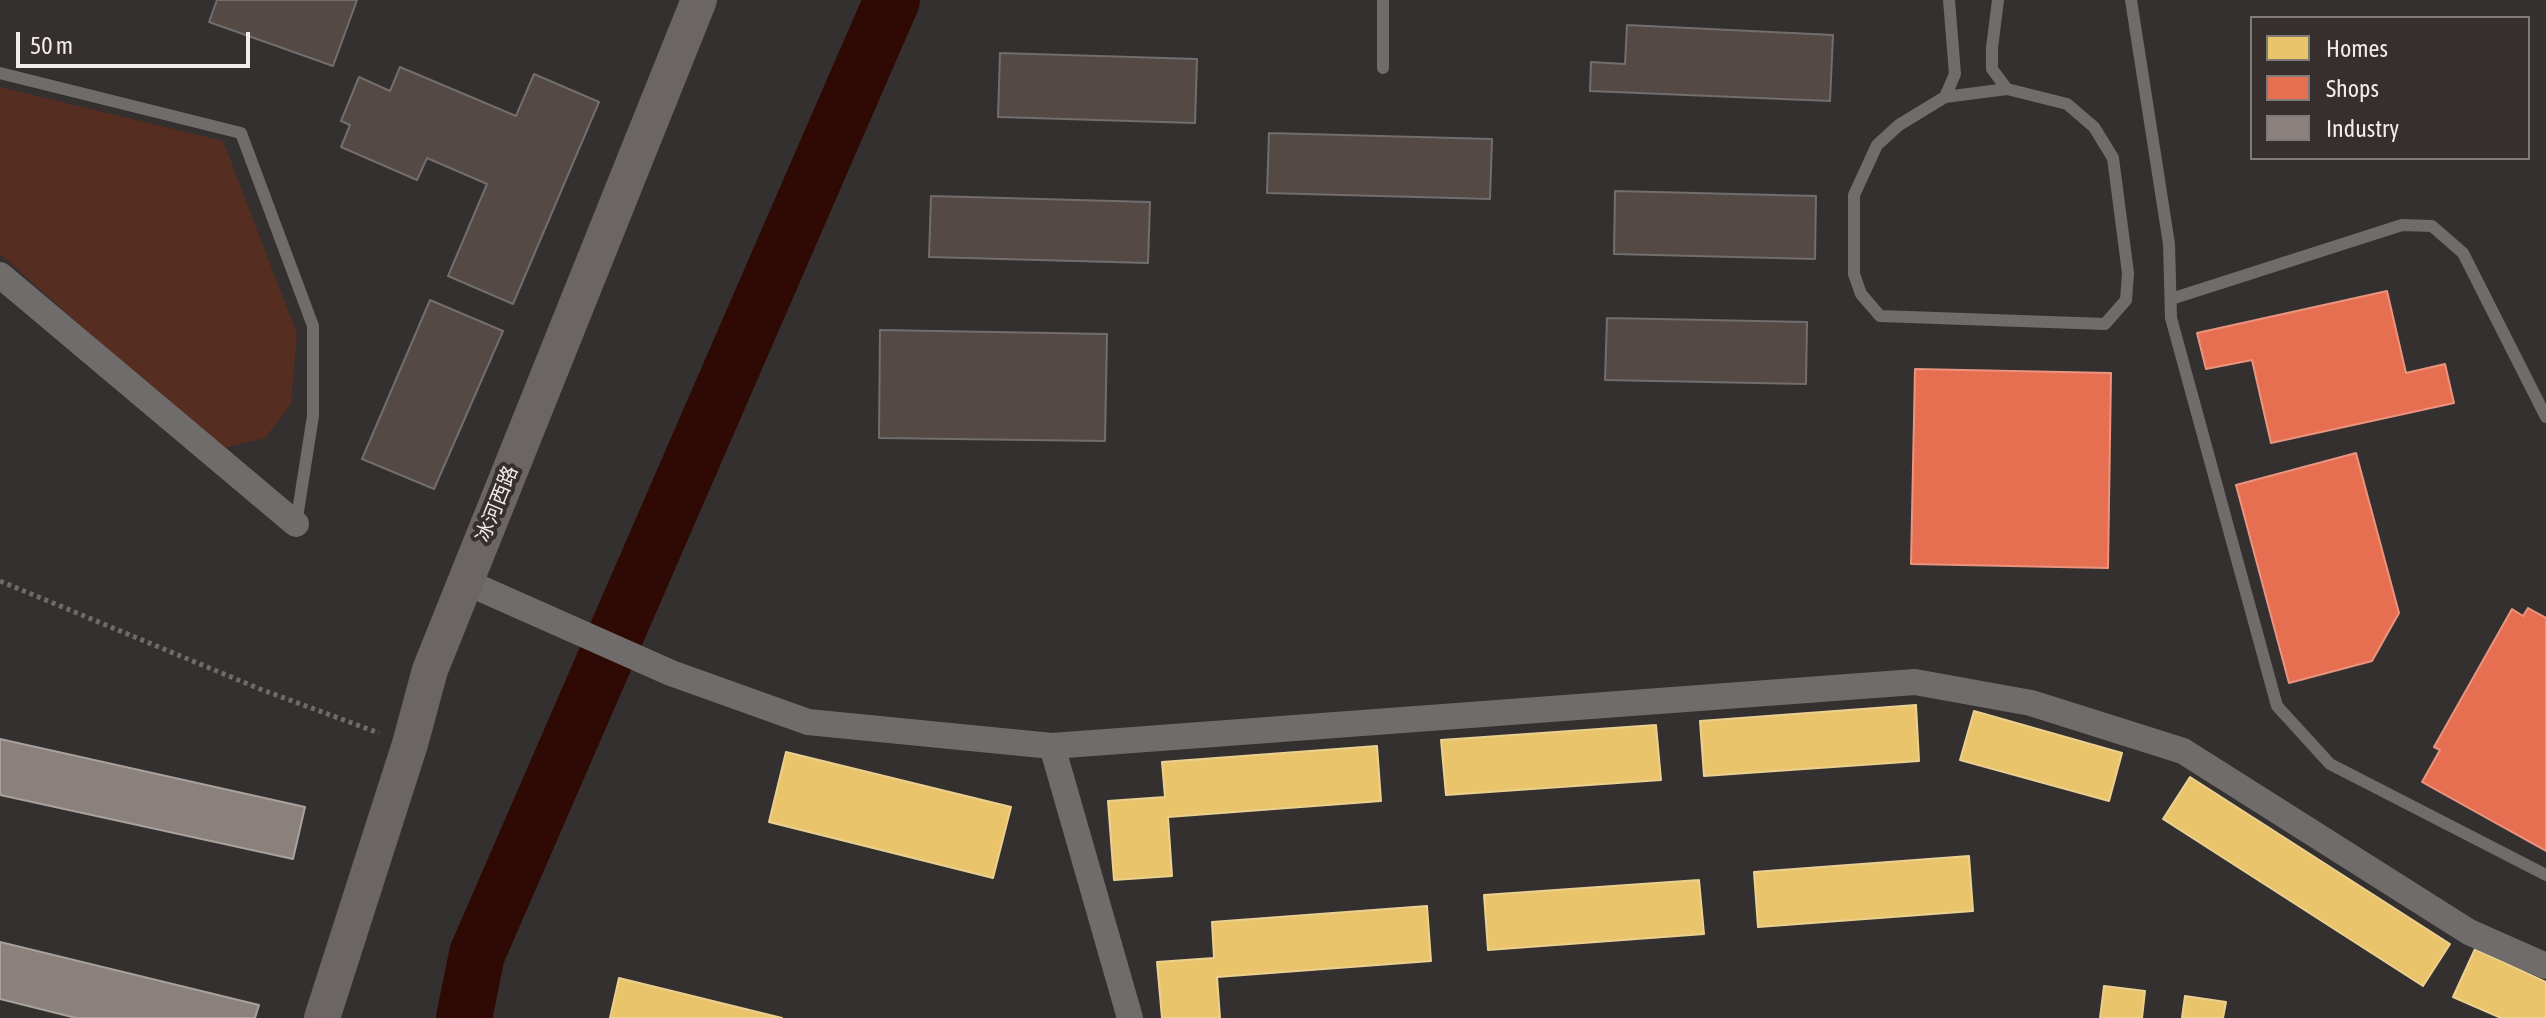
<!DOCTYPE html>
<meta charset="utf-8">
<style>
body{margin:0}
#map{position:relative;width:2546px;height:1018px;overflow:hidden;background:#34302f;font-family:"Asap Condensed",sans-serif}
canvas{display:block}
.legend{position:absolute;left:2250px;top:16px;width:280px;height:144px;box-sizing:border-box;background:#362f2d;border:2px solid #807b79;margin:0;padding:10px 14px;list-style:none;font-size:24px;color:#f0ecea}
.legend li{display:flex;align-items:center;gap:16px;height:40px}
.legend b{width:40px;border:2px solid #807b79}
.scale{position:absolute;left:16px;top:32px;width:234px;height:36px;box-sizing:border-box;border:4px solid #f0ecea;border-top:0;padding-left:10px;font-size:24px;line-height:28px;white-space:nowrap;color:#f0ecea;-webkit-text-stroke:6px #362f2d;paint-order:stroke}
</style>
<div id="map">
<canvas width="2546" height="1018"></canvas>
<ul class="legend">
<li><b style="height:22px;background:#e9c46a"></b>Homes</li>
<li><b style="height:22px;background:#e76f51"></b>Shops</li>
<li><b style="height:22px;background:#8a817c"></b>Industry</li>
</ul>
<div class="scale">50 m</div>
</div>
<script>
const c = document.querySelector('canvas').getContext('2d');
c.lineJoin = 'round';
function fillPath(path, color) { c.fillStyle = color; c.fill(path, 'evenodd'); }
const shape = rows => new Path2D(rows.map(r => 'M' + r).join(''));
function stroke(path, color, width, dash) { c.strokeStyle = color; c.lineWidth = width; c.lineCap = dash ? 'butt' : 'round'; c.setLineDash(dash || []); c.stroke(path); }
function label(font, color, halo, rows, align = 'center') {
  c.font = font + ' "Asap Condensed","Noto Sans SC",sans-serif'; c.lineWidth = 8; c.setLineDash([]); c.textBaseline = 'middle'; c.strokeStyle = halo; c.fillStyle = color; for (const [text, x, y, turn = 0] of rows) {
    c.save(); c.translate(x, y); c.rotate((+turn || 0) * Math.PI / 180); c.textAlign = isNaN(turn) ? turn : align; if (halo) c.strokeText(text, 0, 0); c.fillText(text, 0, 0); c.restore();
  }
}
fillPath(shape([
 [0,87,223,141,297,334,291,404,265,438,220,449,0,254]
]), '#552e21');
const homes = shape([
 [1916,705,1919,761,1704,776,1700,721,1916,705],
 [1974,711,2122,753,2109,801,1960,760,1974,711],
 [1656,725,1661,780,1446,795,1441,740,1656,725],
 [1377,746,1381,801,1168,817,1172,876,1114,880,1108,801,1165,797,1162,762,1377,746],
 [786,752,1011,807,993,878,769,822,786,752],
 [2190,777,2450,944,2423,986,2163,819,2190,777],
 [1969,856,1973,911,1758,927,1754,872,1969,856],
 [1699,880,1704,934,1488,950,1484,895,1699,880],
 [1427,906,1431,961,1217,977,1220,1018,1162,1018,1157,962,1214,958,1212,922,1427,906],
 [2475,949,2546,982,2546,1018,2501,1018,2453,997,2475,949],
 [619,978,782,1018,610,1018,619,978],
 [2104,986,2145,991,2142,1018,2100,1018,2104,986],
 [2185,996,2226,1002,2223,1018,2182,1018,2185,996]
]);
fillPath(homes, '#e9c46a');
stroke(homes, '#ebd090', 2);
const shops = shape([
 [2387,291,2406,373,2445,364,2454,403,2271,443,2252,360,2206,369,2197,333,2387,291],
 [1915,369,2111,373,2108,568,1911,564,1915,369],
 [2356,453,2399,613,2372,661,2289,683,2236,485,2356,453],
 [2528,608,2546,618,2546,851,2422,782,2440,750,2434,747,2512,609,2523,616,2528,608]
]);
fillPath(shops, '#e76f51');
stroke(shops, '#ea947f', 2);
const industry = shape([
 [0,739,305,807,293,859,0,795,0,739],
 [0,942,259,1005,255,1018,76,1018,0,999,0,942]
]);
fillPath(industry, '#8a817c');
stroke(industry, '#a9a19d', 2);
stroke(shape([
 [464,1018,477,954,892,0]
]), '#2f0904', 56);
const building = shape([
 [217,0,357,0,333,66,209,22,217,0],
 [1627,25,1833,35,1830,101,1590,91,1591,62,1625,64,1627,25],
 [1000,53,1197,59,1195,123,998,117,1000,53],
 [400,67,516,116,534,74,599,102,513,304,448,276,487,184,427,158,417,180,341,147,350,125,341,121,359,77,390,91,400,67],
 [1269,133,1492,139,1490,199,1267,193,1269,133],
 [1615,191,1816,196,1815,259,1614,254,1615,191],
 [931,196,1150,202,1148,263,929,257,931,196],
 [430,300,503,331,434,489,362,459,430,300],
 [1607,318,1807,322,1806,384,1605,380,1607,318],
 [880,330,1107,334,1105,441,879,438,880,330]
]);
fillPath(building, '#554946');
stroke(building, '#716e6d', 2);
stroke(shape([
 [0,581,260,689,379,733]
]), '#6e6c6a', 5, [4, 4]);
stroke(shape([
 [1383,0,1383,68],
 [1949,0,1955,74,1945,97,1899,125,1877,145,1854,195,1854,274,1861,294,1880,316,2105,324,2126,300,2128,273,2113,158,2094,127,2067,104,2007,89,1992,69,1992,48,1998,0],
 [2131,0,2169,244,2171,318,2277,706,2330,764,2546,875],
 [0,73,241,133,313,326,313,416,296,524],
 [1945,97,2007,89],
 [2171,299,2402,225,2432,226,2463,253,2546,417]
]), '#706c6b', 12);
stroke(shape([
 [0,275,296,524],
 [466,582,671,673,808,722,1052,746],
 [1130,1018,1052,746,1915,682,2031,703,2183,751,2469,932,2546,966]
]), '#706c6b', 26);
stroke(shape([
 [322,1018,410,744,430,670,699,0]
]), '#6b6665', 36);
label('20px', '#f0ecea', '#362f2d', [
 ["冰河西路",497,504,-68]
]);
</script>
